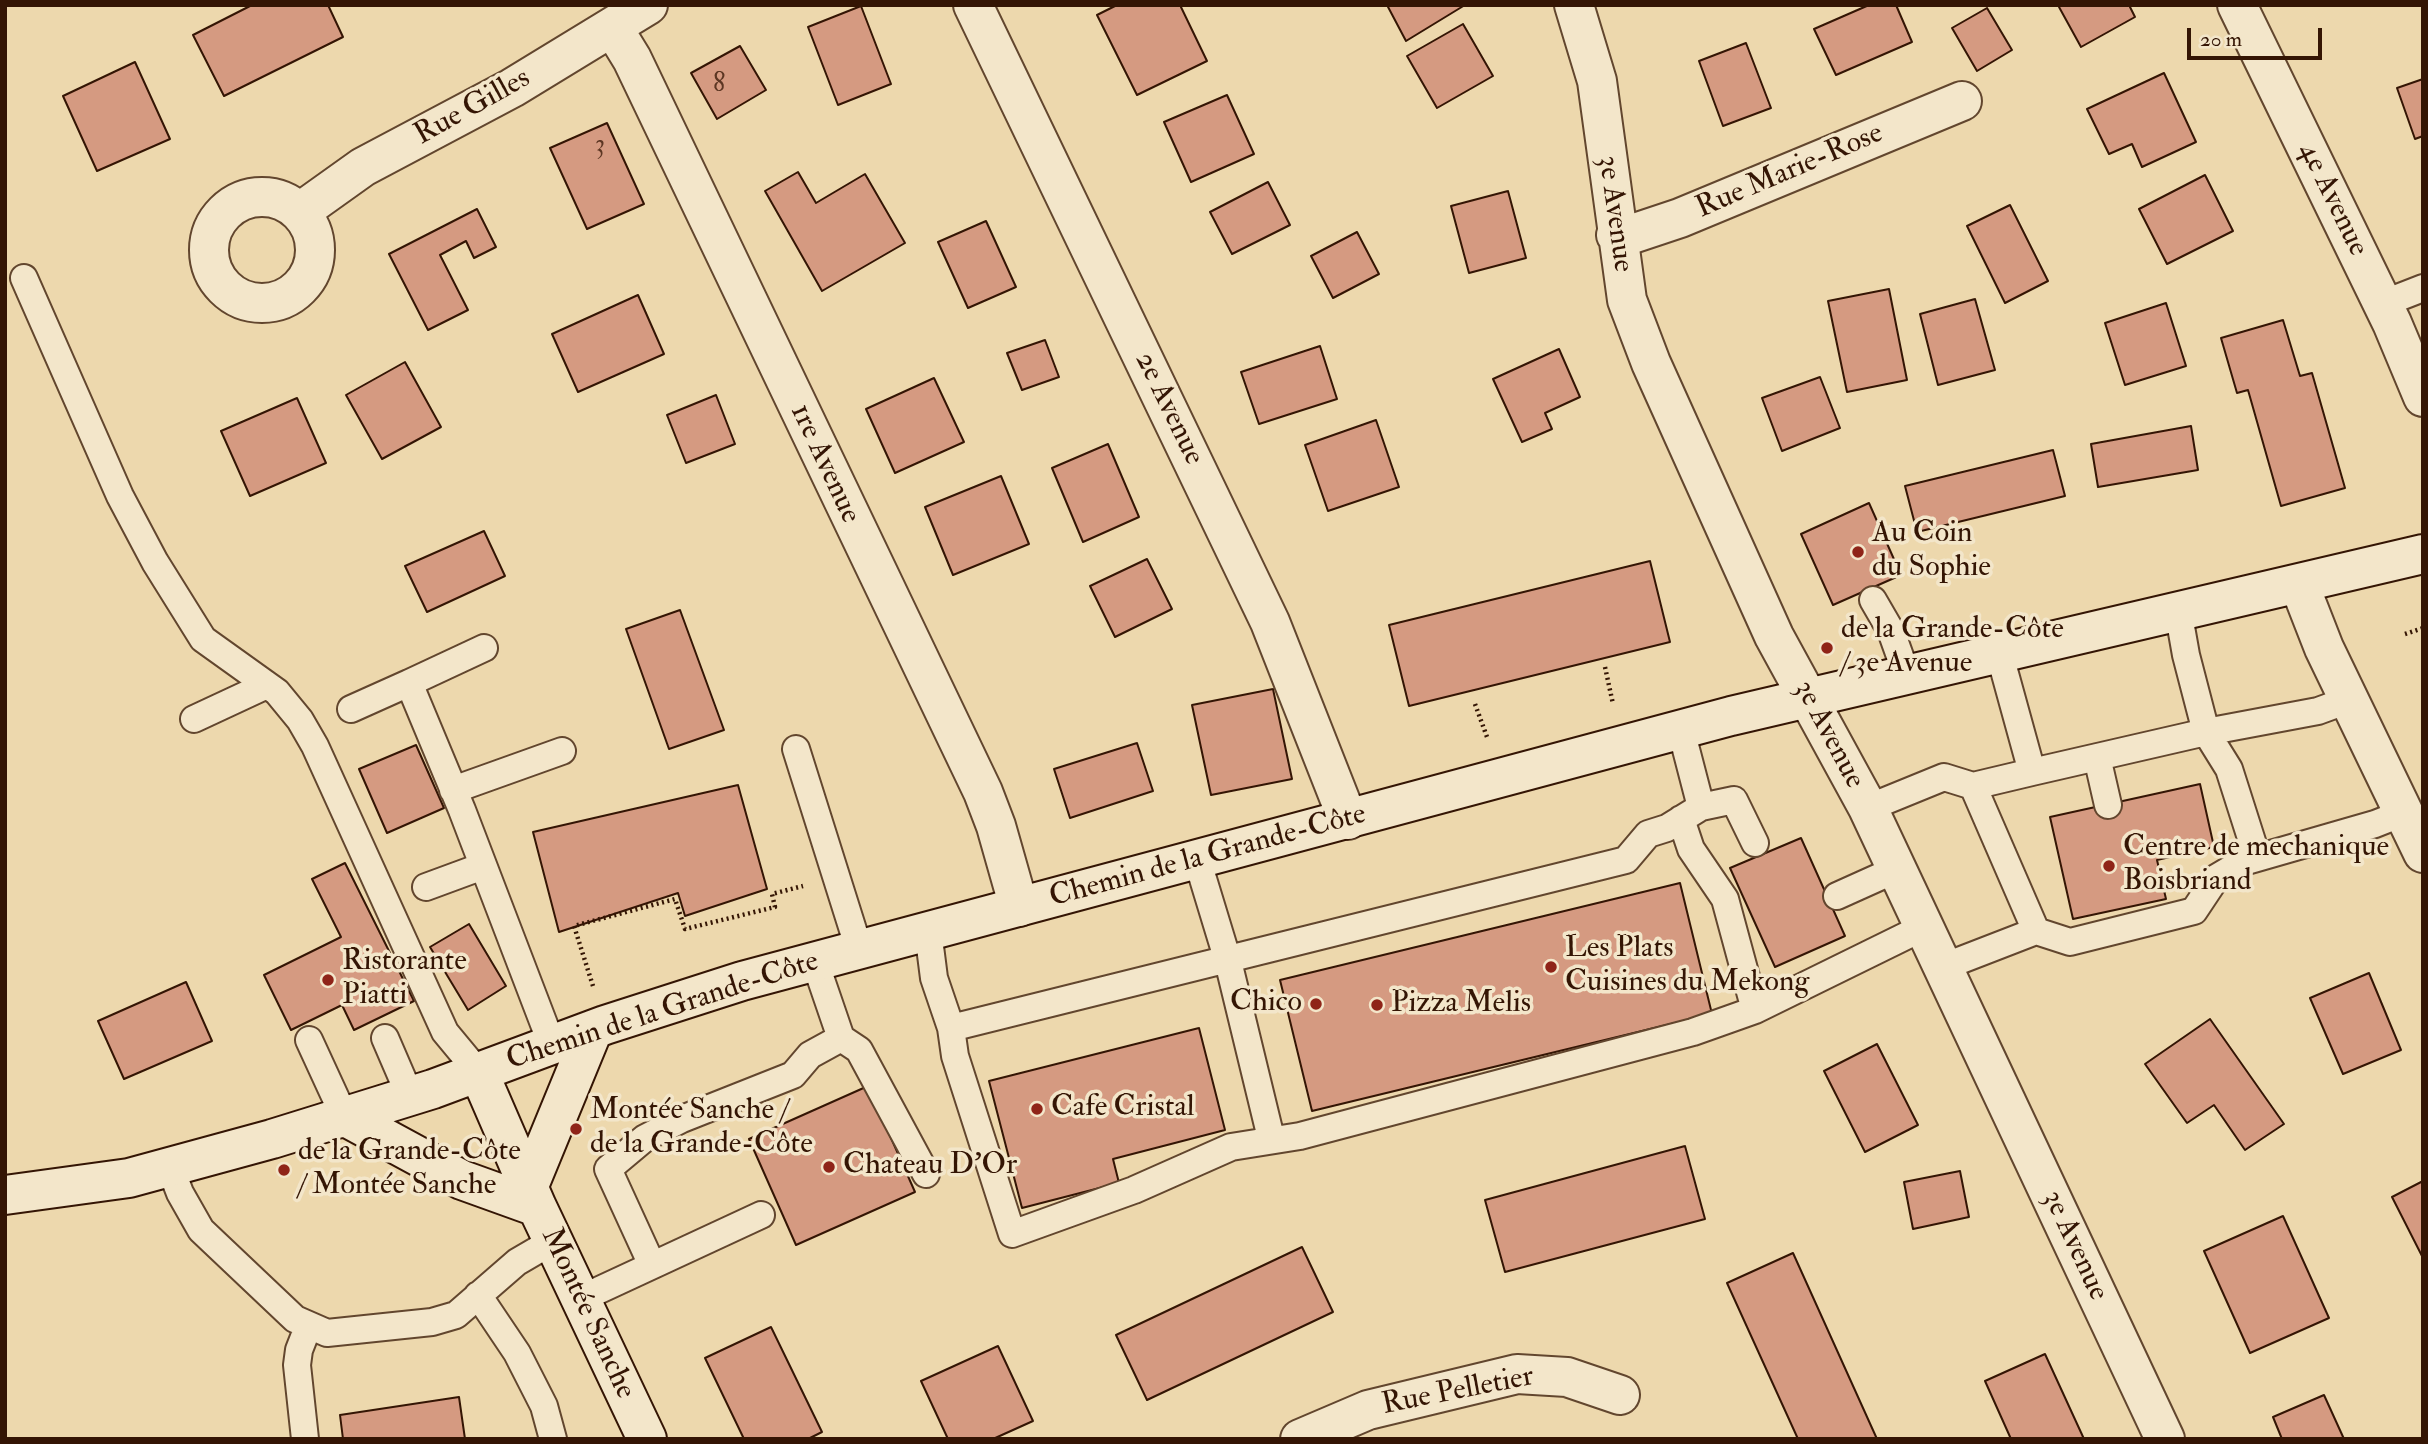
<!DOCTYPE html>
<meta charset="utf-8">
<style>
body{margin:0}
#map{position:relative;width:2428px;height:1444px;overflow:hidden;background:#edd8ad;font-family:"IM FELL Double Pica",serif}
canvas{display:block}
.frame{position:absolute;inset:0;border:7px solid #341504;pointer-events:none}
.scale{position:absolute;left:2187px;top:28px;width:135px;height:32px;box-sizing:border-box;border:4px solid #341504;border-top:0;padding-left:9px;font-size:21px;line-height:24px;white-space:nowrap;color:#341504;-webkit-text-stroke:5px #f3e6ca;paint-order:stroke}
</style>
<div id="map">
<canvas width="2428" height="1444"></canvas>
<div class="frame"></div>
<div class="scale">20 m</div>
</div>
<script>
const c = document.querySelector('canvas').getContext('2d');
c.lineJoin = 'round';
function fillPath(path, color) { c.fillStyle = color; c.fill(path, 'evenodd'); }
const shape = rows => new Path2D(rows.map(r => 'M' + r).join(''));
function stroke(path, color, width, dash) { c.strokeStyle = color; c.lineWidth = width; c.lineCap = dash ? 'butt' : 'round'; c.setLineDash(dash || []); c.stroke(path); }
function label(font, color, halo, rows, align = 'center') {
  c.font = font + ' "IM FELL Double Pica",serif'; c.lineWidth = 7; c.setLineDash([]); c.textBaseline = 'middle'; c.strokeStyle = halo; c.fillStyle = color; for (const [text, x, y, turn = 0] of rows) {
    c.save(); c.translate(x, y); c.rotate((+turn || 0) * Math.PI / 180); c.textAlign = isNaN(turn) ? turn : align; if (halo) c.strokeText(text, 0, 0); c.fillText(text, 0, 0); c.restore();
  }
}
const building = shape([
 [252,5,328,5,343,37,224,96,193,35,252,5],
 [1117,5,1180,5,1207,61,1137,95,1097,15,1117,5],
 [1387,5,1465,5,1406,41,1387,5],
 [1869,5,1896,5,1912,42,1836,75,1814,29,1869,5],
 [2061,5,2129,5,2135,17,2081,47,2059,7,2061,5],
 [861,6,891,84,838,105,808,27,861,6],
 [1987,8,2012,50,1977,71,1952,28,1987,8],
 [1463,24,1493,76,1437,108,1407,56,1463,24],
 [1746,43,1771,108,1723,126,1699,61,1746,43],
 [740,46,766,90,717,119,691,73,740,46],
 [135,62,170,139,97,171,63,96,135,62],
 [2164,73,2196,142,2142,167,2132,144,2109,154,2087,109,2164,73],
 [2423,79,2423,136,2415,139,2397,88,2423,79],
 [1227,95,1254,154,1191,182,1164,122,1227,95],
 [607,123,644,204,587,229,550,148,607,123],
 [798,172,816,203,865,174,905,243,822,291,765,191,798,172],
 [2205,175,2233,231,2167,264,2139,209,2205,175],
 [1268,182,1290,225,1232,254,1210,212,1268,182],
 [1508,191,1526,258,1469,273,1451,206,1508,191],
 [2010,205,2048,281,2005,303,1967,226,2010,205],
 [477,209,496,247,474,258,466,241,440,255,468,310,428,330,389,254,477,209],
 [986,221,1016,287,968,308,938,242,986,221],
 [1357,232,1379,274,1333,298,1311,256,1357,232],
 [1889,289,1907,380,1847,392,1828,301,1889,289],
 [638,295,664,354,578,392,552,334,638,295],
 [1975,299,1995,370,1938,385,1920,314,1975,299],
 [2166,303,2186,366,2125,385,2105,323,2166,303],
 [2283,320,2300,376,2312,373,2345,488,2281,506,2248,390,2237,393,2221,338,2283,320],
 [1045,340,1059,377,1022,390,1007,353,1045,340],
 [1320,346,1337,399,1259,424,1241,372,1320,346],
 [1559,349,1580,397,1545,413,1552,429,1522,442,1493,379,1559,349],
 [405,362,441,427,382,459,346,395,405,362],
 [1820,377,1840,428,1782,451,1762,398,1820,377],
 [934,378,964,442,895,473,866,409,934,378],
 [716,395,735,444,686,463,667,415,716,395],
 [297,398,326,463,250,496,221,431,297,398],
 [1376,420,1399,487,1328,511,1305,445,1376,420],
 [2191,426,2198,470,2098,487,2091,444,2191,426],
 [1108,444,1139,517,1083,542,1052,468,1108,444],
 [2053,450,2065,496,1917,532,1905,486,2053,450],
 [1001,476,1029,544,953,575,925,507,1001,476],
 [1869,503,1901,575,1833,605,1801,534,1869,503],
 [484,531,505,576,427,612,405,566,484,531],
 [1147,559,1172,609,1115,637,1090,586,1147,559],
 [1650,561,1670,642,1409,706,1389,625,1650,561],
 [680,610,724,730,669,749,626,629,680,610],
 [1273,689,1292,779,1211,795,1192,705,1273,689],
 [1137,743,1153,791,1070,818,1054,769,1137,743],
 [416,745,444,808,387,833,359,769,416,745],
 [2200,784,2214,847,2157,860,2166,899,2073,919,2050,817,2200,784],
 [738,785,767,889,685,916,678,893,559,932,533,832,738,785],
 [1801,838,1845,936,1775,967,1730,868,1801,838],
 [345,863,414,1001,354,1030,342,1005,291,1030,264,975,341,937,312,879,345,863],
 [1680,883,1712,1014,1312,1111,1280,980,1680,883],
 [469,924,506,986,468,1010,430,947,469,924],
 [2369,973,2401,1050,2343,1074,2310,998,2369,973],
 [186,982,212,1041,124,1079,98,1021,186,982],
 [2210,1019,2284,1124,2245,1150,2214,1105,2187,1123,2145,1064,2210,1019],
 [1199,1028,1225,1130,1113,1159,1119,1183,1022,1208,989,1081,1199,1028],
 [1877,1044,1918,1125,1865,1152,1824,1071,1877,1044],
 [868,1086,915,1192,796,1245,749,1139,868,1086],
 [1685,1146,1705,1219,1505,1272,1485,1200,1685,1146],
 [1960,1171,1969,1217,1913,1229,1904,1182,1960,1171],
 [2423,1181,2423,1258,2392,1197,2423,1181],
 [2283,1216,2329,1318,2250,1353,2204,1251,2283,1216],
 [1302,1247,1333,1312,1147,1400,1116,1335,1302,1247],
 [1793,1253,1877,1439,1798,1439,1727,1283,1793,1253],
 [771,1327,822,1432,808,1439,744,1439,705,1358,771,1327],
 [998,1346,1033,1421,993,1439,948,1439,921,1381,998,1346],
 [2045,1354,2084,1439,2011,1439,1985,1381,2045,1354],
 [2324,1395,2344,1439,2282,1439,2273,1417,2324,1395],
 [459,1397,465,1439,343,1439,340,1415,459,1397]
]);
fillPath(building, '#d59a81');
stroke(building, '#341504', 2);
const lane = shape([
 [24,278,120,496,155,562,203,639,277,692,300,720,315,746,445,1032,479,1073],
 [2382,304,2423,288],
 [1873,600,1891,631,1906,673],
 [484,648,409,683,462,810,552,1045],
 [1999,652,2032,772,2206,732,2186,655,2178,610],
 [351,709,409,683],
 [194,719,267,685],
 [1681,730,1701,807,1734,800,1755,843],
 [796,749,859,949],
 [2097,757,2108,805],
 [453,790,562,751],
 [1868,808,1944,777,1973,786,2032,772],
 [1681,819,1691,849,1725,899,1755,1010,1924,927],
 [2257,857,2229,769,2206,732,2318,711,2348,700],
 [1197,859,1228,961,1271,1138],
 [426,887,483,866],
 [1837,896,1897,869],
 [928,931,934,978,951,1028,1626,860,1648,834,1667,828,1701,807],
 [2036,931,2070,942,2194,911,2216,878,2243,862,2375,824,2403,813],
 [1943,967,2036,931,1973,786],
 [951,1028,955,1056,1012,1234,1134,1190,1231,1147,1300,1136,1693,1032,1755,1010],
 [385,1038,410,1096],
 [841,1038,859,1050,926,1174],
 [309,1040,344,1116],
 [170,1167,180,1193,201,1230,295,1319,327,1333,432,1322,456,1315,517,1262,553,1241],
 [652,1265,608,1169,645,1138,682,1119,793,1075,810,1055,841,1038,815,962],
 [478,1295,517,1353,544,1406,553,1439],
 [580,1299,761,1215],
 [305,1439,297,1365,299,1350,308,1327]
]);
const street = shape([
 [973,5,1270,622,1348,820],
 [1574,5,1597,81,1627,300,1651,363,1774,636,1868,808,2165,1439],
 [2237,5,2392,323,2423,397],
 [613,28,632,59,983,792,996,826,1019,907],
 '209 250a53 53 0 1 1 106 0a53 53 0 1 1-106 0Z',
 [300,212,363,167,512,88,648,5],
 [1616,235,1632,234,1680,218,1962,101],
 [2299,584,2324,648,2423,853],
 [1300,1439,1368,1410,1517,1374,1567,1377,1620,1395]
]);
const secondary = shape([
 [479,1073,537,1207,647,1439],
 [344,1116,462,1180,537,1207],
 [528,1188,593,1030],
 [5,1195,129,1178,272,1139,433,1089,605,1025,742,981,1731,716,2423,554]
]);
stroke(lane, '#62462e', 30);
stroke(street, '#62462e', 42);
stroke(secondary, '#341504', 42);
stroke(shape([
 [2405,634,2423,628],
 [1605,667,1613,704],
 [1475,704,1487,737],
 [593,986,574,926,675,899,685,929,775,907,772,894,803,886]
]), '#341504', 4.5, [2, 3.5]);
stroke(lane, '#f3e6ca', 26);
stroke(street, '#f3e6ca', 38);
stroke(secondary, '#f3e6ca', 38);
for (const [x, y, r, color] of [
 [1858,552,7,"#8f2418"],
 [1827,648,7,"#8f2418"],
 [2109,866,7,"#8f2418"],
 [1551,967,7,"#8f2418"],
 [328,980,7,"#8f2418"],
 [1316,1004,7,"#8f2418"],
 [1377,1005,7,"#8f2418"],
 [1037,1109,7,"#8f2418"],
 [576,1129,7,"#8f2418"],
 [829,1167,7,"#8f2418"],
 [284,1170,7,"#8f2418"]
]) { const dot = new Path2D(); dot.arc(x, y, r, 0, 2 * Math.PI); c.fillStyle = color; c.fill(dot); stroke(dot, '#f3e6ca', 2.5); }
label('26px', '#5c3623', null, [
 ["8",719,85],
 ["3",600,146]
]);
label('30px', '#341504', '#f3e6ca', [
 ["Rue Gilles",473,108,-29],
 ["Rue Marie-Rose",1790,172,-23],
 ["4e Avenue",2332,200,64],
 ["3e Avenue",1614,214,82],
 ["2e Avenue",1168,409,64],
 ["1re Avenue",824,464,65],
 ["3e Avenue",1828,735,62],
 ["Chemin de la Grande-Côte",1208,857,-15],
 ["Chemin de la Grande-Côte",663,1012,-18],
 ["3e Avenue",2074,1246,65],
 ["Montée Sanche",587,1314,65],
 ["Rue Pelletier",1458,1392,-11]
]);
label('30px', '#341504', '#f3e6ca', [
 ["Au Coin",1872,535],
 ["du Sophie",1872,569],
 ["de la Grande-Côte",1841,631],
 ["/ 3e Avenue",1841,665],
 ["Centre de mechanique",2123,849],
 ["Boisbriand",2123,883],
 ["Les Plats",1565,950],
 ["Cuisines du Mekong",1565,984],
 ["Ristorante",342,963],
 ["Piatti",342,997],
 ["Chico",1302,1004,"right"],
 ["Pizza Melis",1391,1005],
 ["Cafe Cristal",1051,1109],
 ["Montée Sanche /",590,1112],
 ["de la Grande-Côte",590,1146],
 ["de la Grande-Côte",298,1153],
 ["/ Montée Sanche",298,1187],
 ["Chateau D'Or",843,1167]
], 'left');
</script>
